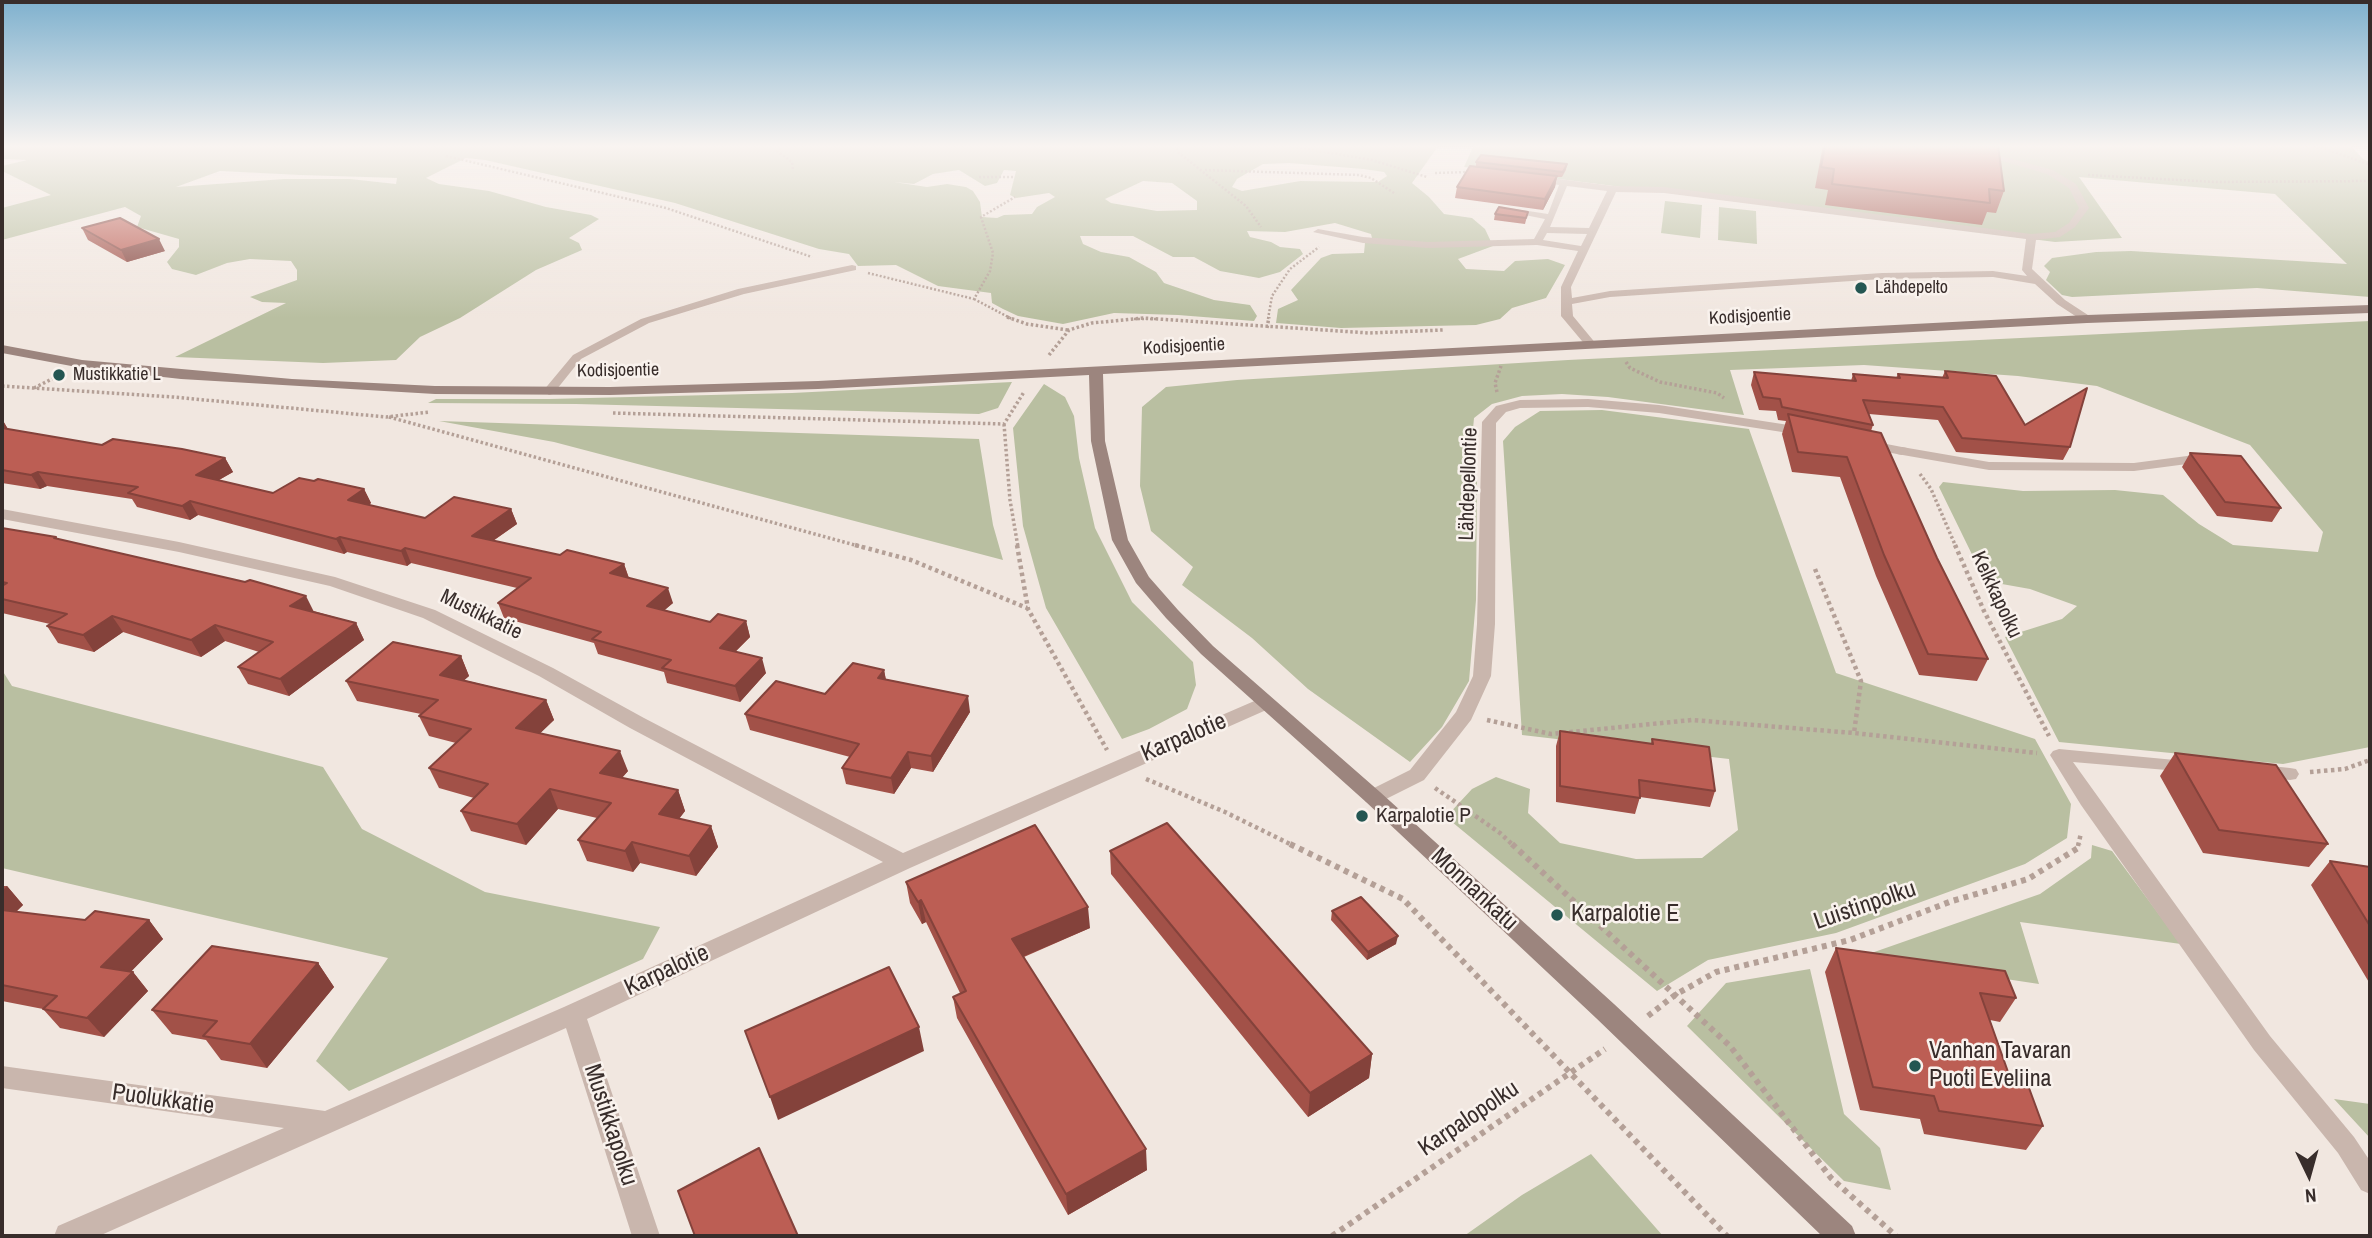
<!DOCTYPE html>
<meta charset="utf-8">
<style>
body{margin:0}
#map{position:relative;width:2372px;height:1238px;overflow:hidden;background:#f1e7e0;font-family:"Archivo Narrow",sans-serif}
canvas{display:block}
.frame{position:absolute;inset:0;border:4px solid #382d2b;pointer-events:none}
.north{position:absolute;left:2274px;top:1140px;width:70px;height:70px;-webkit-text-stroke:5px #f9f2ed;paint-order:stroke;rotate:175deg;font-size:19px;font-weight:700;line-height:28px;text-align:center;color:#382d2b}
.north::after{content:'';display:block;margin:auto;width:24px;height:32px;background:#382d2b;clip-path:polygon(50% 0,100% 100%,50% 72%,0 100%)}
</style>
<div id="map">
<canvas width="2372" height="1238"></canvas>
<div class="frame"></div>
<div class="north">N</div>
</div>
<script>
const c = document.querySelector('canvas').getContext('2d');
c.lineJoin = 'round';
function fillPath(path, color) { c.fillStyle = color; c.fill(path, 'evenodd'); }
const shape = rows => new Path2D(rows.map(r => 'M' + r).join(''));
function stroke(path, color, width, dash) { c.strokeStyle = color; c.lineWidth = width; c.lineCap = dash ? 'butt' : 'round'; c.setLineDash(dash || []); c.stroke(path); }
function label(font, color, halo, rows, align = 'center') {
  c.font = font + ' "Archivo Narrow",sans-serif'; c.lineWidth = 5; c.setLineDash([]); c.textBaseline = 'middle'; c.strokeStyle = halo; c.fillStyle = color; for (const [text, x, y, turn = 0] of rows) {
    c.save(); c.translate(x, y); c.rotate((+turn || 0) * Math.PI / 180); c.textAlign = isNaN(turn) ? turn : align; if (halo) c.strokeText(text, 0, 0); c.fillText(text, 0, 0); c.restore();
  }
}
fillPath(shape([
 [2,145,1439,145,1412,183,1429,197,1444,214,1472,218,1485,229,1493,246,1458,259,1466,269,1504,271,1515,261,1548,259,1565,265,1546,298,1512,308,1500,319,1476,325,1341,328,1276,323,1278,309,1298,300,1291,290,1321,258,1332,254,1364,253,1365,243,1372,238,1371,234,1335,223,1285,232,1247,231,1250,237,1271,242,1280,247,1300,249,1303,254,1280,272,1259,278,1220,271,1194,257,1173,257,1133,236,1080,236,1083,244,1101,252,1129,257,1156,272,1164,283,1214,300,1250,305,1257,316,1254,321,1178,315,1114,313,1063,324,1018,316,1003,309,992,303,991,293,938,286,896,265,858,266,849,254,819,249,675,203,485,160,466,158,426,178,439,184,489,191,546,207,591,215,599,219,569,238,579,243,582,250,536,270,460,318,420,337,396,360,323,363,175,357,286,303,262,302,250,297,297,280,297,270,291,261,250,259,227,263,196,275,172,269,167,262,179,247,179,239,137,227,141,216,125,207,2,240,2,208,51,195,2,171,2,166,27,160,2,159],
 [1289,163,1363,169,1384,172,1387,176,1378,182,1300,181,1242,191,1232,187,1237,179,1263,164],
 [959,170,985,186,997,183,1004,170,1016,171,1010,195,1016,198,1049,193,1055,197,1037,207,1032,214,1004,215,997,218,982,217,980,202,973,191,966,187,947,184,927,187,894,182,914,184,933,174],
 [220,171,300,175,397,178,396,184,350,179,284,179,176,187],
 [1143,181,1172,183,1197,201,1197,210,1157,211,1111,203,1105,199],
 [1474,145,2350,145,2363,159,2370,162,2370,297,2257,288,2072,297,2062,295,2046,280,2050,272,2044,266,2052,258,2096,252,2131,251,2347,264,2275,194,2079,177,2122,238,2055,242,1464,167],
 [1665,201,1702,205,1700,238,1661,233],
 [1719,207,1756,211,1757,244,1718,240],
 [2370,321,2370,747,2283,764,2059,742,2005,637,2062,619,2077,606,2030,589,1985,581,1939,487,1943,482,2023,491,2115,490,2163,495,2199,524,2233,545,2318,552,2323,532,2250,445,2097,386,2018,376,1864,365,1730,370,1744,415,1608,397,1562,394,1522,396,1492,404,1474,418,1471,451,1477,476,1476,600,1469,681,1442,727,1410,762,1308,689,1252,638,1182,585,1193,567,1151,531,1140,486,1142,407,1166,387,1237,380,1568,360],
 [1012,382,998,408,979,414,576,404,428,403,436,399,549,399,792,393],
 [1044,384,1065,397,1074,416,1079,458,1095,528,1132,602,1193,662,1196,685,1187,709,1149,729,1122,739,1046,608,1023,526,1013,428],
 [1602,410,1749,429,1836,673,2035,739,2071,804,2067,838,2025,864,1836,933,1708,960,1657,991,1446,817,1472,789,1496,777,1530,789,1528,813,1560,843,1636,859,1702,858,1738,830,1729,759,1522,735,1503,441,1515,427,1540,411],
 [439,421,979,439,993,525,1003,560,554,442],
 [2,670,12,686,323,767,362,829,485,892,660,927,643,959,349,1091,316,1061,388,958,2,868],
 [2092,845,2112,851,2181,944,2020,922,2039,984,1860,957,2040,894,2091,858],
 [1810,969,1844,1114,1880,1148,1891,1190,1844,1181,1687,1026,1726,983],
 [2334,1099,2370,1104,2370,1138],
 [1591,1154,1663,1236,1464,1236,1522,1195]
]), '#b9bfa1');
stroke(shape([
 [783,145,777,151,792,162,793,171],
 [1174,145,1179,153,1246,206,1261,227],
 [1284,145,1372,160,1427,177],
 [2305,145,2326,149,2370,165],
 [446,156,666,208,812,257],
 [1205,170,1359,175,1371,178,1394,193],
 [1435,173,1467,172],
 [2088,175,2216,182,2370,181],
 [979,177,1013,177],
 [868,273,974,299,990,271,993,253,981,217,1015,197],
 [974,299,1012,319],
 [1134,319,1157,319],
 [1268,319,1272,296,1290,269,1319,247]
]), '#b4a097', 2.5, [2, 2]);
stroke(shape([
 [1007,317,1027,324,1068,330],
 [1267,328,1269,317],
 [1049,355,1069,330,1092,323,1143,318,1369,333,1443,330],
 [1626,362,1630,368,1660,382,1717,393,1724,398],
 [2,386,173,397,386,417,430,412],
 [34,388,54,378],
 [1497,392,1495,383,1501,366],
 [613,413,1004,424,1024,392],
 [389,417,862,547],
 [1004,424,1010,500,1018,547],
 [1920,474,1931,489,1956,547]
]), '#b4a097', 3.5, [2.5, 2.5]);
stroke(shape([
 [855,545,911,560,1027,608],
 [1017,545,1028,609,1107,750],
 [1955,545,1984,611,2049,736],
 [1815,569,1861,681,1854,733],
 [1487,720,1551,734,1692,720,1854,733,2037,753],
 [2310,772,2345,769,2370,760],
 [1146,779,1225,812,1294,846],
 [1435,788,1500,833,1514,846],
 [2078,846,2081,833]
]), '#b4a097', 4.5, [3.5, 3.5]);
stroke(shape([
 [1290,844,1403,899,1727,1236],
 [1512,844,1730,1046,1831,1178,1896,1236],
 [1648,1016,1675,995,1716,972,1850,940,1952,901,2028,879,2078,848,2079,844],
 [1332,1236,1605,1049]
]), '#b4a097', 6, [5, 5]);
fillPath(shape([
 [1947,145,1960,145,2053,170,2076,184,2089,208,2075,227,2060,237,2036,240,2032,269,2065,300,2091,317,2091,321,2083,321,2057,304,2035,284,1993,277,1882,279,1610,297,1572,304,1573,316,1597,345,1591,348,1587,347,1561,316,1561,287,1578,251,1537,245,1428,248,1363,243,1313,232,1318,229,1363,237,1428,242,1534,239,1545,219,1504,211,1509,208,1548,214,1559,185,1533,181,1532,179,1536,176,1613,186,1664,187,2031,234,2055,232,2069,223,2079,208,2069,188,2047,174,1947,145],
 [1567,186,1607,191,1589,228,1550,227,1567,186],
 [1616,192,1664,193,2026,239,2022,270,2027,276,1993,271,1882,273,1610,291,1572,298,1571,287,1616,192],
 [1547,233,1587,234,1581,246,1543,240,1547,233],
 [852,265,856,266,856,270,744,294,649,323,581,359,553,394,549,395,543,391,573,355,641,319,738,289,852,265],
 [1902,447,1989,462,2134,463,2202,454,2209,458,2202,462,2134,471,1989,470,1897,454,1897,448,1902,447],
 [2059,749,2196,762,2199,766,2196,770,2190,772,2073,762,2270,1036,2354,1137,2370,1161,2370,1194,2361,1190,2338,1153,2254,1050,2081,805,2050,755,2053,751,2059,749],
 [2261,765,2290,768,2296,769,2299,774,2296,779,2290,780,2255,776,2252,771,2255,766,2261,765]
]), '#c9b6ad');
fillPath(shape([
 [1588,399,1659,405,1808,428,1815,432,1808,436,1659,413,1588,407,1520,408,1506,412,1496,423,1495,624,1491,676,1471,720,1424,780,1380,802,1373,804,1366,802,1363,797,1366,792,1410,770,1456,712,1473,676,1477,624,1482,422,1496,406,1520,400,1588,399],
 [1866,440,1907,448,1909,451,1902,455,1861,447,1859,444,1861,441,1866,440],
 [2,509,179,542,335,577,435,610,553,668,644,718,903,853,1259,699,1266,697,1273,699,1275,703,1273,707,910,868,587,1019,660,1236,632,1236,566,1028,99,1236,54,1236,58,1226,284,1128,2,1088,2,1066,325,1111,564,1007,883,862,630,728,539,676,423,618,330,586,179,552,2,519,2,509]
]), '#c9b6ad');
fillPath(shape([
 [2370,305,2370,313,2087,323,1103,374,1105,441,1128,540,1149,577,1178,610,1213,646,1380,792,1614,1004,1852,1226,1856,1236,1822,1236,1596,1018,1366,802,1201,654,1166,618,1136,583,1112,540,1091,441,1089,375,818,389,610,395,435,394,181,379,82,368,2,353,2,345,82,360,292,379,435,386,610,387,818,381,2087,315,2370,305]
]), '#9c857e');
fillPath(shape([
 [1823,145,1998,145,2004,191,1996,213,1987,212,1982,225,1825,205,1828,190,1815,188],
 [1476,162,1567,164,1566,170,1562,177,1557,177,1555,187,1543,210,1455,198,1457,187,1476,167],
 [1528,212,1525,224,1494,220,1495,214],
 [82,228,165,251,127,262,88,240],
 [1945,371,2025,425,2070,447,2063,460,1956,452,1938,420,1869,414,1873,425,1871,431,1988,659,1977,681,1919,675,1876,576,1840,477,1792,472,1782,434,1786,421,1778,420,1776,411,1759,410,1751,385,1754,372,1851,381,1853,374,1896,378,1898,374,1942,378],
 [2,419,8,429,102,445,225,458,233,472,219,480,273,493,314,481,364,489,371,503,369,505,425,518,511,509,517,524,493,541,560,555,624,564,629,578,673,603,664,610,710,622,746,621,750,637,736,651,766,673,740,702,667,683,664,672,598,654,594,643,504,618,498,603,517,588,411,563,407,566,347,552,344,554,198,515,190,520,137,507,132,499,47,486,40,489,2,483],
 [2190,453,2281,508,2272,522,2217,516,2182,467],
 [2,528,56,537,58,539,356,623,364,640,289,696,248,684,238,667,259,652,225,641,201,657,123,632,94,652,58,643,47,626,50,624,2,613],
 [461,656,469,676,464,680,546,700,554,720,540,733,628,771,622,778,678,790,685,811,679,819,711,826,718,847,696,876,640,863,633,872,587,861,578,840,597,818,558,809,526,845,471,831,461,811,474,798,439,788,429,768,456,743,429,736,419,716,421,714,357,701,346,681],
 [884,670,886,680,970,712,933,772,911,768,894,794,846,784,842,768,850,757,750,730,745,714,825,694],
 [1560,731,1651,744,1652,739,1715,791,1710,807,1640,797,1635,814,1556,802,1556,746],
 [2175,753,2328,844,2309,867,2203,853,2160,776],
 [1110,851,1372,1054,1369,1078,1308,1117,1111,874],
 [2330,861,2370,867,2370,984,2311,885],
 [906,882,1090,928,1024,957,1147,1170,1068,1215,957,1018,953,997,960,993,926,922,922,924,910,903],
 [2,886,7,886,23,905,16,912,85,920,149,920,163,939,130,972,133,972,148,991,104,1037,60,1028,43,1009,2,1001],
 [1332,911,1396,944,1367,960,1331,920],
 [1836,948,2016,998,2000,1022,1990,1020,2013,1086,2043,1126,2026,1150,1924,1134,1920,1119,1860,1110,1825,972],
 [318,963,334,987,267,1068,221,1060,206,1040,172,1034,152,1010]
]), '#a25148');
fillPath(shape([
 [1557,176,1555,187,1543,210,1545,199],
 [159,239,165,251,127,262,121,250],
 [2,419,10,433,2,437],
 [225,458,233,472,203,489,196,475],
 [38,472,47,486,40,489,31,475],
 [364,489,371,503,355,514,348,500],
 [190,501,198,515,190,520,182,506],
 [511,509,517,524,478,551,472,536],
 [340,537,347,552,344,554,336,539],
 [405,548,411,563,407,566,401,551],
 [624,564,629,579,610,573],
 [668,588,673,603,652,621,647,606],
 [306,596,314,612,290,606],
 [112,616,123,632,94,652,83,635],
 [746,621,750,637,724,663,720,648],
 [356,623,364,640,289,696,280,679],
 [215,625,225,641,201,657,191,640],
 [461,656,469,676,449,694,440,675],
 [762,658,766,673,740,702,735,686],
 [884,670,887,686,878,678],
 [968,696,970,712,933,772,931,756],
 [546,700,554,720,525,748,516,728],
 [620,751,628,771,608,793,600,773],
 [908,752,911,768,894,794,891,778],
 [550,789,558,809,526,845,517,824],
 [678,790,685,811,666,835,659,814],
 [711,826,718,847,696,876,689,856],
 [632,842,640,863,633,872,625,851],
 [7,886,23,905,2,925,2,891],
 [921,900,926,922,922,924,918,902],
 [1088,907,1090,928,1015,960,1012,939],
 [149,920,163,939,117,986,101,967],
 [1398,936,1396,944,1367,960,1368,952],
 [318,963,334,987,267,1068,250,1044],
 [133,972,148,991,104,1037,87,1018],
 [919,1027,924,1051,778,1120,770,1097],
 [1372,1054,1369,1078,1308,1117,1310,1093],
 [1146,1149,1147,1170,1068,1215,1066,1194]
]), '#84423b');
const building = shape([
 [1825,145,1998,145,2004,191,1989,189,1990,203,1832,184,1834,169,1821,167,1825,145],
 [1481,155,1567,164,1563,172,1476,162,1481,155],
 [1470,166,1557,176,1545,199,1457,187,1470,166],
 [1499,207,1528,212,1526,218,1495,214,1499,207],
 [120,218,159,239,121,250,82,228,120,218],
 [1945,371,1996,376,2025,425,2087,388,2070,447,1962,438,1943,407,1863,400,1873,425,1782,407,1780,399,1763,397,1754,372,1856,381,1853,374,1900,378,1898,374,1948,378,1945,371],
 [1788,414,1881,433,1937,558,1988,659,1928,654,1884,555,1847,457,1798,452,1788,414],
 [2,428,102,445,113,439,182,449,225,458,196,475,273,493,299,478,314,481,318,479,364,489,348,500,425,518,454,497,511,509,472,536,560,555,567,550,624,564,610,573,668,588,647,606,710,622,718,614,746,621,720,648,762,658,735,686,662,668,671,660,592,639,601,632,498,603,531,578,405,548,401,551,340,537,336,539,190,501,182,506,128,493,138,487,38,472,31,475,2,470,2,428],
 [2190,453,2241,456,2281,508,2225,502,2190,453],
 [2,528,56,537,54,538,245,582,250,580,306,596,290,606,356,623,280,679,238,667,273,642,215,625,191,640,112,616,83,635,47,626,67,614,2,599,2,586,7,583,2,582,2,528],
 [393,642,461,656,440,675,546,700,516,728,620,751,600,773,678,790,659,814,711,826,689,856,632,842,625,851,578,840,611,803,550,789,517,824,461,811,488,784,429,768,471,729,419,716,438,700,346,681,393,642],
 [853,663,884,670,878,678,968,696,931,756,908,752,891,778,842,768,859,744,745,714,776,681,825,694,853,663],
 [1560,731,1653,744,1652,739,1709,747,1715,791,1639,780,1640,798,1560,786,1560,731],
 [2175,753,2276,765,2328,844,2219,830,2175,753],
 [1167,823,1372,1054,1310,1093,1110,851,1167,823],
 [1035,825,1088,907,1012,939,1146,1149,1066,1194,953,997,966,991,921,900,918,902,906,882,1035,825],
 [2330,861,2370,867,2370,926,2330,861],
 [1361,897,1398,936,1368,952,1332,911,1361,897],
 [2,910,85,920,95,911,149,920,101,967,133,972,87,1018,43,1009,57,996,2,985,2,910],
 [212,946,318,963,250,1044,203,1036,217,1021,152,1010,212,946],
 [1836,948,2005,971,2016,998,1980,993,2013,1086,2029,1088,2043,1126,1939,1111,1934,1096,1873,1087,1836,948],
 [889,967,919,1027,770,1097,745,1031,889,967],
 [759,1148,798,1236,695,1236,678,1191,759,1148]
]);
fillPath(building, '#bc5e54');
stroke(building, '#84423b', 2);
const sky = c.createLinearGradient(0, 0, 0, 318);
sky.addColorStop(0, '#7fb1ce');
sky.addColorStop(0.46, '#f9f4f1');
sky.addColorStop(1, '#f9f4f100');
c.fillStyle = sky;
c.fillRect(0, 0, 2372, 318);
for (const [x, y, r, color] of [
 [1861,288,7,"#245652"],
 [59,375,7,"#245652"],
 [1362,816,7,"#245652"],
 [1557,915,7,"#245652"],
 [1915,1066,7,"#245652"]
]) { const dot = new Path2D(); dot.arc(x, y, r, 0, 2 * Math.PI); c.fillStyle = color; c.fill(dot); stroke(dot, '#f9f2ed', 2.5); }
label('18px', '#382d2b', '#f9f2ed', [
 ["Lähdepelto",1875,288],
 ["Mustikkatie L",73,375]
], 'left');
label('18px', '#382d2b', '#f9f2ed', [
 ["Kodisjoentie",1750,317,-3],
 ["Kodisjoentie",1184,347,-3],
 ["Kodisjoentie",618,371,-1]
]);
label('21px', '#382d2b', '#f9f2ed', [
 ["Lähdepellontie",1469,484,-88],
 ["Kelkkapolku",1996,595,65],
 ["Mustikkatie",481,615,26]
]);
label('21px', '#382d2b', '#f9f2ed', [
 ["Karpalotie P",1376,816]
], 'left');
label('24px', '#382d2b', '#f9f2ed', [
 ["Karpalotie",1184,738,-23],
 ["Monnankatu",1474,890,43],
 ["Luistinpolku",1865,906,-19],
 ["Karpalotie",667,971,-25],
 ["Puolukkatie",163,1100,8],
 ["Karpalopolku",1469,1119,-34],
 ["Mustikkapolku",610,1125,72]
]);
label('24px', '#382d2b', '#f9f2ed', [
 ["Karpalotie E",1571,915],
 ["Vanhan Tavaran",1929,1052],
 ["Puoti Eveliina",1929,1080]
], 'left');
</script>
